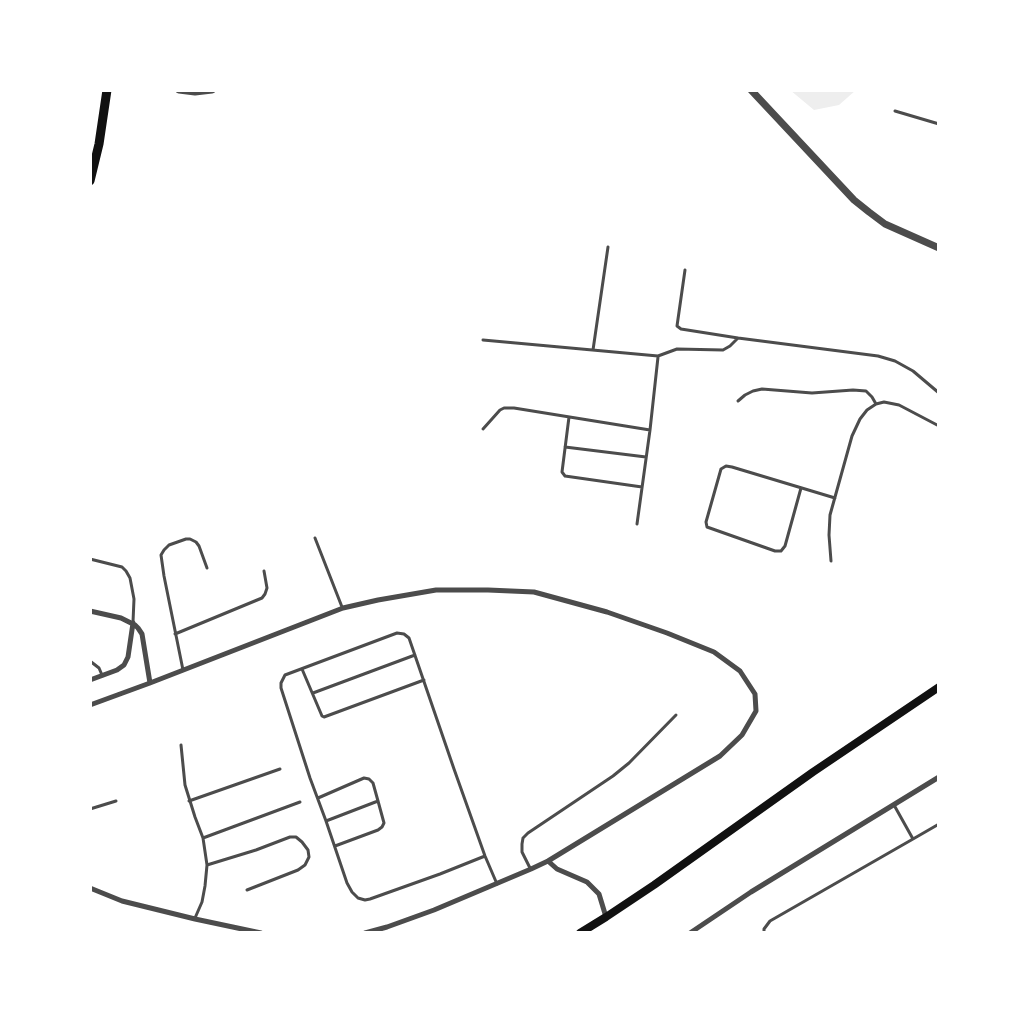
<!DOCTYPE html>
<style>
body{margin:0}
#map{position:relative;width:1029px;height:1023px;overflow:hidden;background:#fff;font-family:Signika,sans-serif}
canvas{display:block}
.frame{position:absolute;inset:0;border:92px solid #fff;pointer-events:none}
</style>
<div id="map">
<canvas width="1029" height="1023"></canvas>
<div class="frame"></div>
</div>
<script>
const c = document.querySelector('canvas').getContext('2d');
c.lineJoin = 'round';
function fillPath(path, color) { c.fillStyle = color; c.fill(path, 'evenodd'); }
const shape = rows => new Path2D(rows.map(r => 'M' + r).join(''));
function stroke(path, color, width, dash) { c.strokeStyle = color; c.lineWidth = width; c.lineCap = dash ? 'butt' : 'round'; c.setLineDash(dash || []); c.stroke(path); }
fillPath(shape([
 [790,90,856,90,839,105,814,110]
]), '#eee');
stroke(shape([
 [895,111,939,124],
 [685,270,677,326,681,329,738,338],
 [483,340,658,356,677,349,723,350,730,346,738,338,878,356,895,361,913,371,939,393],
 [593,350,608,247],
 [738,401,745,395,753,391,762,389,812,393,853,390,866,391,872,397,876,404],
 [569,417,562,472,565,476,642,487],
 [483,429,500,410,504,408,514,408,650,430],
 [565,447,646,457],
 [801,488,785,546,781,551,775,551,707,527,706,522,721,469,726,466,732,467,835,498],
 [637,524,650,430,658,357],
 [315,538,342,607],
 [90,559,122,567,126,571,130,578,134,599,133,622],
 [831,561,829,535,830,515,852,436,860,419,867,410,876,404,884,402,899,405,939,426],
 [175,634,262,598,265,594,267,588,264,571],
 [90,661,99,668,102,675],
 [302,669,322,716,324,717,424,680],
 [183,670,164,576,161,555,164,550,169,545,186,539,190,539,196,542,199,546,207,568],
 [313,693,415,655],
 [181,745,185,785,195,817,203,838,207,865,205,886,202,902,195,918],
 [318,798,364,778,369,779,373,783,378,801],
 [189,801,280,769],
 [90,809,116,801],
 [326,821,378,801,384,823,382,827,378,830,335,846],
 [203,838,300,802],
 [913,839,939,824],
 [485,856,440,874,370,899,365,900,358,898,352,892,347,883,326,821,310,778,281,688,281,683,285,675,397,633,404,634,409,638,454,769,485,856,497,884],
 [207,865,256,850,290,837,296,837,302,842,308,850,309,857,305,865,298,870,247,890],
 [530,868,522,852,522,844,523,838,528,833,613,776,629,763,676,715],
 [764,933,764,929,770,921,913,839,894,805]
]), '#4c4c4c', 3);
stroke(shape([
 [90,611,121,618,135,625,138,628,142,634,150,683],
 [90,680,117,670,124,665,128,657,133,623],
 [90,705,150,683,343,608,378,600,436,590,488,590,534,592,607,612,667,633,714,652,740,671,755,694,756,711,742,735,720,756,548,861,531,869,434,910,387,927,365,933],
 [548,861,557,869,587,882,599,894,606,917],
 [90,888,122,901,195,919,261,933],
 [690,933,751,892,939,777]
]), '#4c4c4c', 5);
stroke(shape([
 [179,90,195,92,212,90],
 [751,90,854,200,869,212,885,224,939,248]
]), '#4c4c4c', 7);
stroke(shape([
 [580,933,606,917,654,885,813,772,939,687]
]), '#111', 8);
stroke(shape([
 [90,181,99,144,107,90]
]), '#111', 9);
</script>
